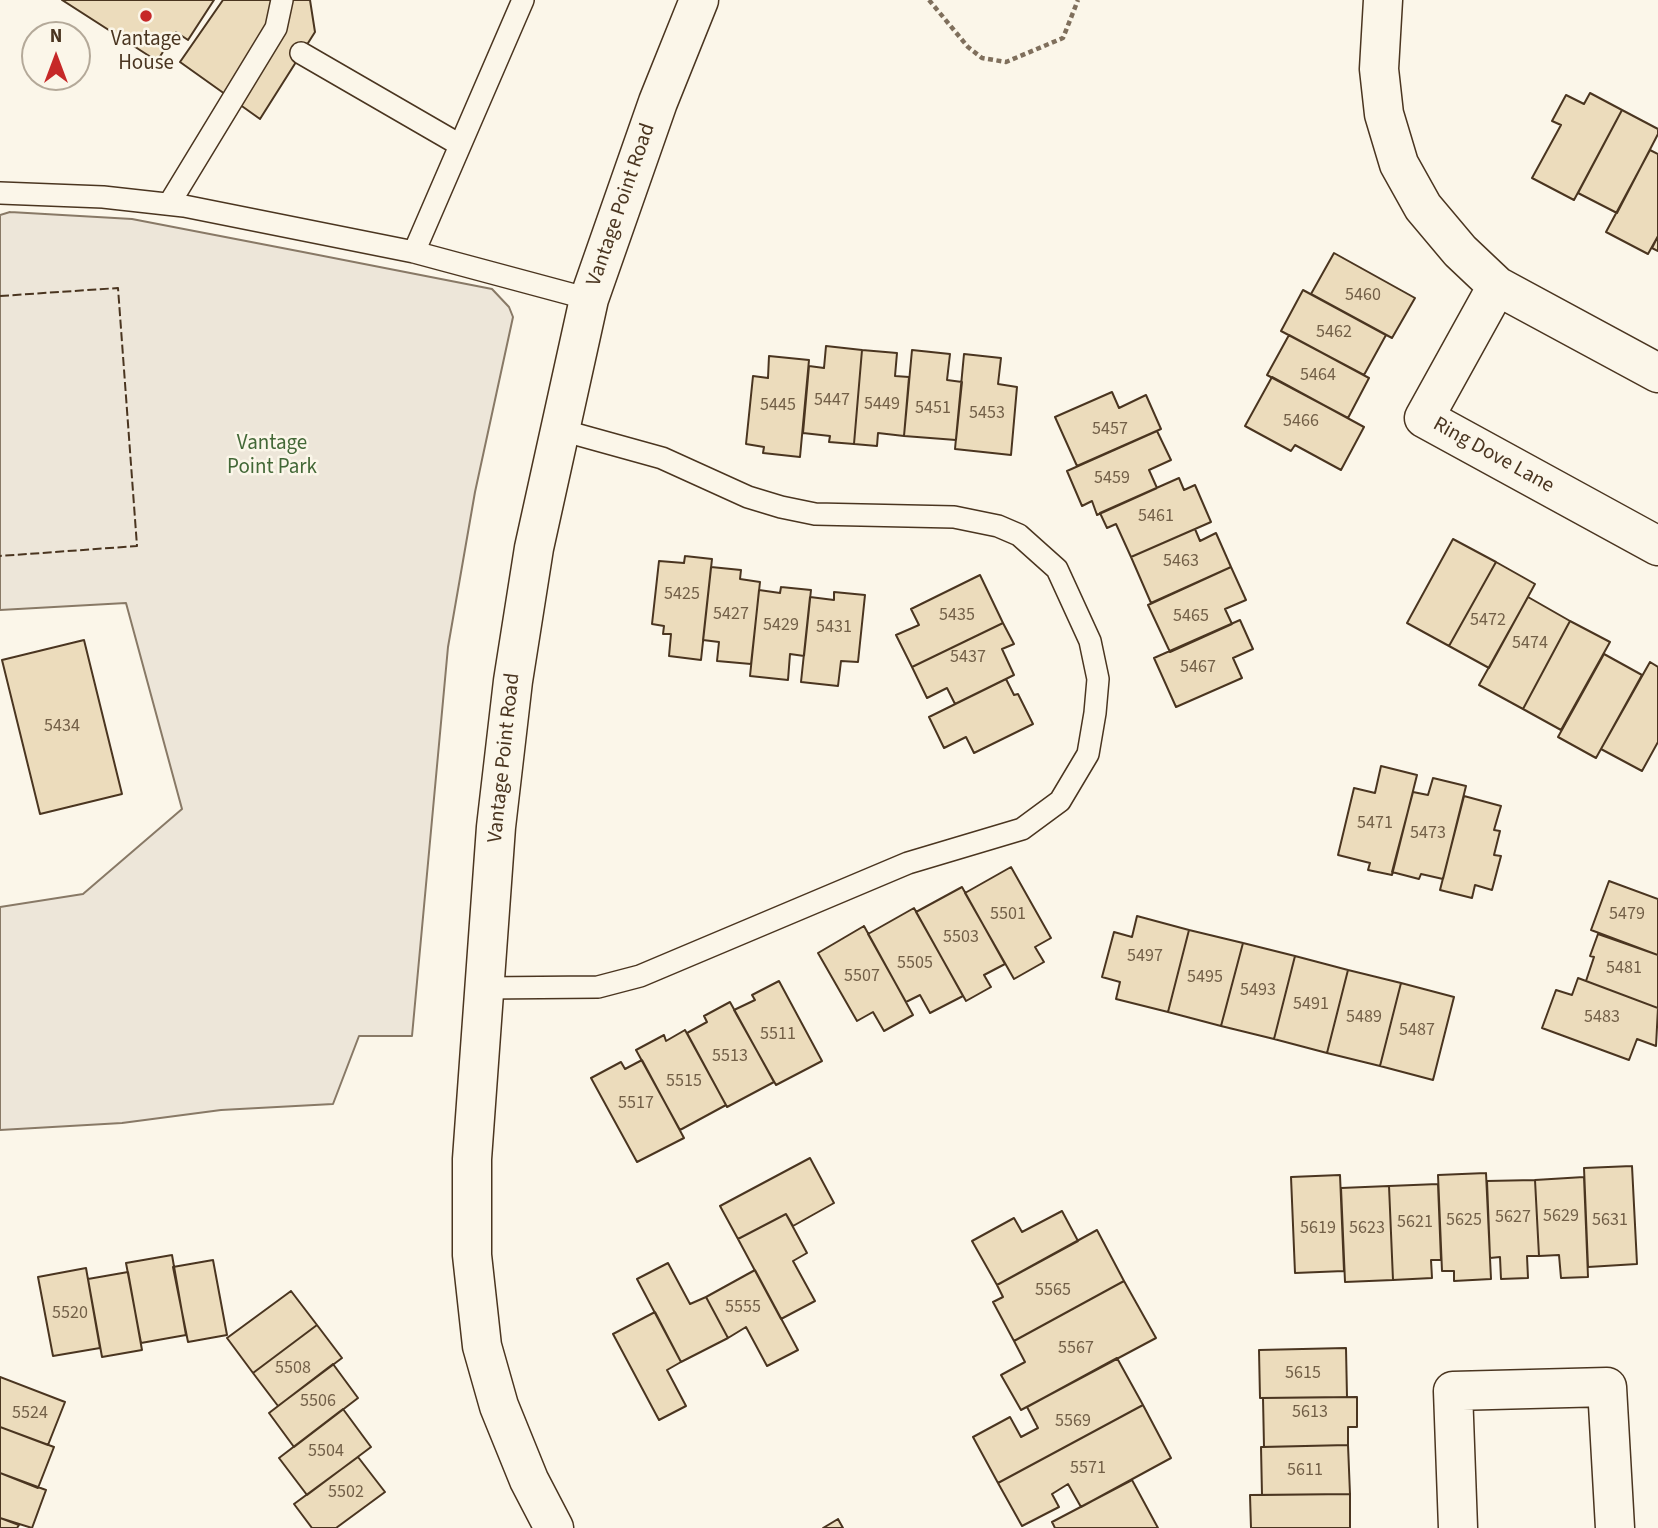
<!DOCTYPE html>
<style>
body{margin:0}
#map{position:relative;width:1658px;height:1528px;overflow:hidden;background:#fbf6e9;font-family:"Source Sans 3",sans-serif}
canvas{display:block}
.north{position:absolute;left:21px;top:21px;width:70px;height:70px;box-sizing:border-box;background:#fbf6e9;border:2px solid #b4a999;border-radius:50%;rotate:0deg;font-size:19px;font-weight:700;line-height:28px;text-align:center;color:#4a3520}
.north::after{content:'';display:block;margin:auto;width:24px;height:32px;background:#c62828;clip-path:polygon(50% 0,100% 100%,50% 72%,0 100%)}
</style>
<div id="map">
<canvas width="1658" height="1528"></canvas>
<div class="north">N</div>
</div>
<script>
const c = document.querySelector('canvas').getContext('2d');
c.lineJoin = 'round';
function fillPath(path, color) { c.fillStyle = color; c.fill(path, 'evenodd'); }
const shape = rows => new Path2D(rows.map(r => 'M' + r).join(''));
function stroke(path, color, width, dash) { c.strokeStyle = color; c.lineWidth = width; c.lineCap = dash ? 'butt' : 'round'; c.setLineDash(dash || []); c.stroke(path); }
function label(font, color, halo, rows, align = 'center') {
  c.font = font + ' "Source Sans 3",sans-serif'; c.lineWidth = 5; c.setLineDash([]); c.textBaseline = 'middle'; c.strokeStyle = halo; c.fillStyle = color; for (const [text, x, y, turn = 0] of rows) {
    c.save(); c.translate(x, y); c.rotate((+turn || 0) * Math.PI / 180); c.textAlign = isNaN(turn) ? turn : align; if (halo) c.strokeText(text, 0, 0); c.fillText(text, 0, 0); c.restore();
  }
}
const green = shape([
 [10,212,132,219,303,252,492,289,509,307,513,317,475,492,448,647,412,1036,359,1036,333,1104,221,1110,122,1123,0,1130,0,907,83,894,182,809,126,603,0,610,0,215,10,212]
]);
fillPath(green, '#ede6d9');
stroke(green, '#887966', 2);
const building = shape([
 [62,0,214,0,188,40,176,32,157,61,62,0],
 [223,0,310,0,315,32,260,119,180,62,223,0],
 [1590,93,1622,110,1574,200,1532,178,1561,125,1552,121,1566,95,1584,104,1590,93],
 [1622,110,1658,129,1658,134,1617,213,1578,193,1622,110],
 [1650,150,1658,154,1658,236,1648,254,1606,232,1650,150],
 [1658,236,1658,251,1652,248,1658,236],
 [1334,253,1415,298,1392,338,1311,294,1334,253],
 [1303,290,1386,335,1364,375,1281,331,1303,290],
 [1289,335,1369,378,1348,418,1267,375,1289,335],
 [826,346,862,350,854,444,829,442,830,436,803,433,809,366,824,368,826,346],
 [862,350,897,353,895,376,909,377,904,436,878,433,877,446,854,444,862,350],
 [912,350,950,354,947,380,962,382,956,440,904,436,912,350],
 [964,354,1001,358,998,384,1017,387,1011,455,955,449,964,354],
 [769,356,809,360,800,457,763,453,764,447,746,444,753,376,768,378,769,356],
 [1272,377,1364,427,1341,470,1295,445,1291,451,1245,426,1272,377],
 [1112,392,1119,408,1146,395,1161,429,1077,466,1055,417,1112,392],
 [1157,431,1171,460,1149,470,1157,488,1097,515,1092,501,1082,506,1067,471,1157,431],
 [1179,478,1184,490,1195,485,1211,522,1131,557,1116,524,1107,528,1100,513,1179,478],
 [1195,529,1200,541,1216,533,1231,567,1151,603,1131,557,1195,529],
 [1453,539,1496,562,1449,646,1407,623,1453,539],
 [685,556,712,559,701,660,669,656,671,634,663,634,664,626,652,624,659,561,684,563,685,556],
 [1496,562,1535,584,1489,668,1449,646,1496,562],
 [711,567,741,570,740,579,760,582,751,664,717,661,719,642,703,640,711,567],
 [1231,567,1246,600,1225,609,1232,624,1170,652,1148,605,1231,567],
 [980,575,1003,623,912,667,896,635,919,625,911,609,980,575],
 [781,587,811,590,804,656,790,654,788,680,750,676,759,590,780,593,781,587],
 [834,592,865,595,858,662,841,661,838,686,801,682,810,597,834,600,834,592],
 [1528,597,1570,621,1523,709,1479,685,1528,597],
 [1240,620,1253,649,1233,658,1242,678,1176,707,1154,658,1240,620],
 [1570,621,1610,642,1561,730,1523,709,1570,621],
 [1003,623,1014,644,1002,649,1014,675,955,704,947,688,927,698,912,667,1003,623],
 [84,640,122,794,40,814,2,660,84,640],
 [1604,654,1642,675,1596,758,1558,737,1604,654],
 [1650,662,1658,667,1658,742,1642,771,1601,749,1650,662],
 [1006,679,1014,695,1018,694,1033,724,974,753,966,737,944,748,929,717,1006,679],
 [1381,766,1417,775,1392,875,1368,870,1370,863,1338,855,1354,788,1375,793,1381,766],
 [1433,778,1466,786,1443,879,1421,874,1419,879,1392,872,1413,792,1428,795,1433,778],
 [1464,796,1501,806,1494,830,1500,831,1494,855,1501,856,1492,890,1475,885,1472,898,1440,890,1464,796],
 [1011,867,1051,938,1035,947,1044,962,1014,979,965,893,1011,867],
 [1609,881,1658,899,1658,955,1591,930,1609,881],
 [962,887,1005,964,984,975,991,987,966,1001,916,912,962,887],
 [914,908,963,996,930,1013,920,995,906,1002,868,934,914,908],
 [1137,916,1189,930,1168,1012,1116,999,1120,982,1102,977,1114,932,1132,937,1137,916],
 [864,926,913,1015,884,1031,873,1012,857,1021,818,953,864,926],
 [1189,930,1243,943,1221,1026,1168,1012,1189,930],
 [1598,934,1658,955,1658,1008,1586,981,1594,957,1590,956,1598,934],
 [1243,943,1295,956,1274,1039,1221,1026,1243,943],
 [1295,956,1348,970,1327,1053,1274,1039,1295,956],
 [1348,970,1401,983,1380,1066,1327,1053,1348,970],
 [1578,978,1658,1008,1656,1046,1637,1039,1629,1060,1542,1028,1556,990,1572,995,1578,978],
 [779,981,822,1061,776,1085,734,1010,755,1000,752,995,779,981],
 [1401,983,1454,997,1433,1080,1380,1066,1401,983],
 [730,1002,774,1082,727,1107,687,1033,707,1022,704,1016,730,1002],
 [685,1030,726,1105,680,1130,636,1050,664,1035,666,1041,685,1030],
 [642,1060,684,1138,637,1162,591,1078,621,1062,625,1069,642,1060],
 [810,1158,834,1203,793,1226,786,1214,738,1239,720,1206,810,1158],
 [1632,1166,1637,1264,1588,1267,1584,1168,1632,1166],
 [1486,1173,1491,1279,1454,1281,1454,1271,1442,1271,1438,1175,1486,1173],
 [1340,1175,1344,1271,1295,1273,1291,1177,1340,1175],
 [1584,1177,1588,1277,1561,1278,1559,1255,1539,1256,1535,1180,1584,1177],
 [1535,1180,1539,1256,1527,1256,1528,1278,1501,1279,1500,1257,1490,1258,1487,1181,1535,1180],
 [1438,1184,1441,1260,1431,1260,1432,1278,1393,1280,1389,1186,1438,1184],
 [1389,1186,1393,1280,1345,1282,1341,1188,1389,1186],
 [1062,1211,1078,1241,997,1285,972,1241,1014,1218,1022,1232,1062,1211],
 [786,1214,807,1253,793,1261,815,1301,781,1319,738,1239,786,1214],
 [1097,1230,1124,1281,1014,1341,993,1302,1003,1297,997,1285,1097,1230],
 [172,1255,186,1335,141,1343,126,1263,172,1255],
 [213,1260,227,1335,188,1342,173,1267,213,1260],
 [668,1263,690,1304,706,1297,728,1338,681,1362,637,1279,668,1263],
 [86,1268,100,1348,53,1356,38,1277,86,1268],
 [755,1270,798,1350,767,1366,746,1327,728,1338,706,1297,755,1270],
 [128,1272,142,1350,102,1357,88,1279,128,1272],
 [1124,1281,1156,1338,1021,1410,1001,1375,1025,1362,1014,1341,1124,1281],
 [291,1291,317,1325,253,1373,227,1338,291,1291],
 [655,1312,681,1362,667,1370,686,1406,659,1420,613,1334,655,1312],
 [317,1325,342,1358,278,1406,253,1373,317,1325],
 [1346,1348,1347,1397,1260,1398,1259,1350,1346,1348],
 [1117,1358,1143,1405,998,1483,973,1437,1010,1417,1021,1437,1038,1428,1027,1407,1117,1358],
 [333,1364,358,1398,294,1447,269,1413,333,1364],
 [0,1377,65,1402,48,1445,0,1427,0,1377],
 [1357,1397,1357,1427,1348,1427,1348,1445,1264,1447,1263,1398,1357,1397],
 [1143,1405,1171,1458,1081,1507,1068,1484,1052,1494,1059,1507,1022,1526,998,1483,1143,1405],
 [343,1409,371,1447,307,1495,279,1458,343,1409],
 [0,1427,54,1447,38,1488,0,1473,0,1427],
 [1348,1445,1350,1494,1262,1495,1261,1447,1348,1445],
 [358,1457,385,1492,336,1528,312,1528,294,1504,358,1457],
 [0,1473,46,1490,32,1528,0,1518,0,1473],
 [1132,1480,1158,1528,1055,1528,1052,1522,1132,1480],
 [1350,1494,1350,1528,1251,1528,1250,1495,1350,1494],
 [0,1518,19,1525,17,1528,0,1528,0,1518],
 [838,1519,843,1528,823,1528,838,1519]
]);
fillPath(building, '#ecdcbc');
stroke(building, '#4a3520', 2);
const lane = shape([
 [301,53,460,145],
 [0,193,103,197,184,206,414,252,589,299],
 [169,204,276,28,282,0],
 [414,252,523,0],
 [483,988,598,987,640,976,908,863,1022,829,1060,801,1088,754,1095,713,1098,679,1090,641,1057,569,1019,535,998,526,954,517,815,514,781,507,748,497,662,458,561,430]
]);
const street = shape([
 [1383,0,1379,69,1384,114,1399,164,1423,207,1460,251,1497,286,1658,373],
 [1497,286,1424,418,1658,546],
 [554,1528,529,1480,499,1406,482,1346,472,1255,472,1159,496,827,513,681,534,548,589,299,658,102,699,0],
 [1458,1528,1453,1391,1607,1387,1615,1528]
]);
stroke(lane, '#4a3520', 24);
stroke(street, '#4a3520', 41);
stroke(shape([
 [929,0,968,47,982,58,1006,62,1063,38,1078,0]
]), '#7f6f5c', 4.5, [5, 3.5]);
stroke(lane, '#fbf6e9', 21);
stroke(street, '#fbf6e9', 38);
stroke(shape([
 [0,296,118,288,137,546,0,556]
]), '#4a3520', 2, [9, 3.5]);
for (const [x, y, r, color] of [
 [146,16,7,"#c62828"]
]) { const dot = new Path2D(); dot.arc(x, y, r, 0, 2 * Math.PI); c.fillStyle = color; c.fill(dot); stroke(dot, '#fbf6e9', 2.5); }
label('18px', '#725f47', null, [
 ["5460",1363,296],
 ["5462",1334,333],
 ["5464",1318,376],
 ["5447",832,401],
 ["5449",882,405],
 ["5445",778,406],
 ["5451",933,409],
 ["5453",987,414],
 ["5466",1301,422],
 ["5457",1110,430],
 ["5459",1112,479],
 ["5461",1156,517],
 ["5463",1181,562],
 ["5425",682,595],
 ["5427",731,615],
 ["5435",957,616],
 ["5465",1191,617],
 ["5472",1488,621],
 ["5429",781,626],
 ["5431",834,628],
 ["5474",1530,644],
 ["5437",968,658],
 ["5467",1198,668],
 ["5434",62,727],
 ["5471",1375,824],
 ["5473",1428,834],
 ["5501",1008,915],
 ["5479",1627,915],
 ["5503",961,938],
 ["5497",1145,957],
 ["5505",915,964],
 ["5481",1624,969],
 ["5507",862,977],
 ["5495",1205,978],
 ["5493",1258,991],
 ["5491",1311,1005],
 ["5489",1364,1018],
 ["5483",1602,1018],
 ["5487",1417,1031],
 ["5511",778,1035],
 ["5513",730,1057],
 ["5515",684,1082],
 ["5517",636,1104],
 ["5629",1561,1217],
 ["5627",1513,1218],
 ["5625",1464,1221],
 ["5631",1610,1221],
 ["5621",1415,1223],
 ["5619",1318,1229],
 ["5623",1367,1229],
 ["5565",1053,1291],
 ["5555",743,1308],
 ["5520",70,1314],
 ["5567",1076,1349],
 ["5508",293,1369],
 ["5615",1303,1374],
 ["5506",318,1402],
 ["5613",1310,1413],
 ["5524",30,1414],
 ["5569",1073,1422],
 ["5504",326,1452],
 ["5571",1088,1469],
 ["5611",1305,1471],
 ["5502",346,1493]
]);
label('21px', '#4a3520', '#fbf6e9', [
 ["Vantage",146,40],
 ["House",146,64]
]);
label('21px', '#4a3520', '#fbf6e9', [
 ["Vantage Point Road",622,205,-71],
 ["Ring Dove Lane",1493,456,29],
 ["Vantage Point Road",505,758,-84]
]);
label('21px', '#436837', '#fbf6e9', [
 ["Vantage",272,444],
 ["Point Park",272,468]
]);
</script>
